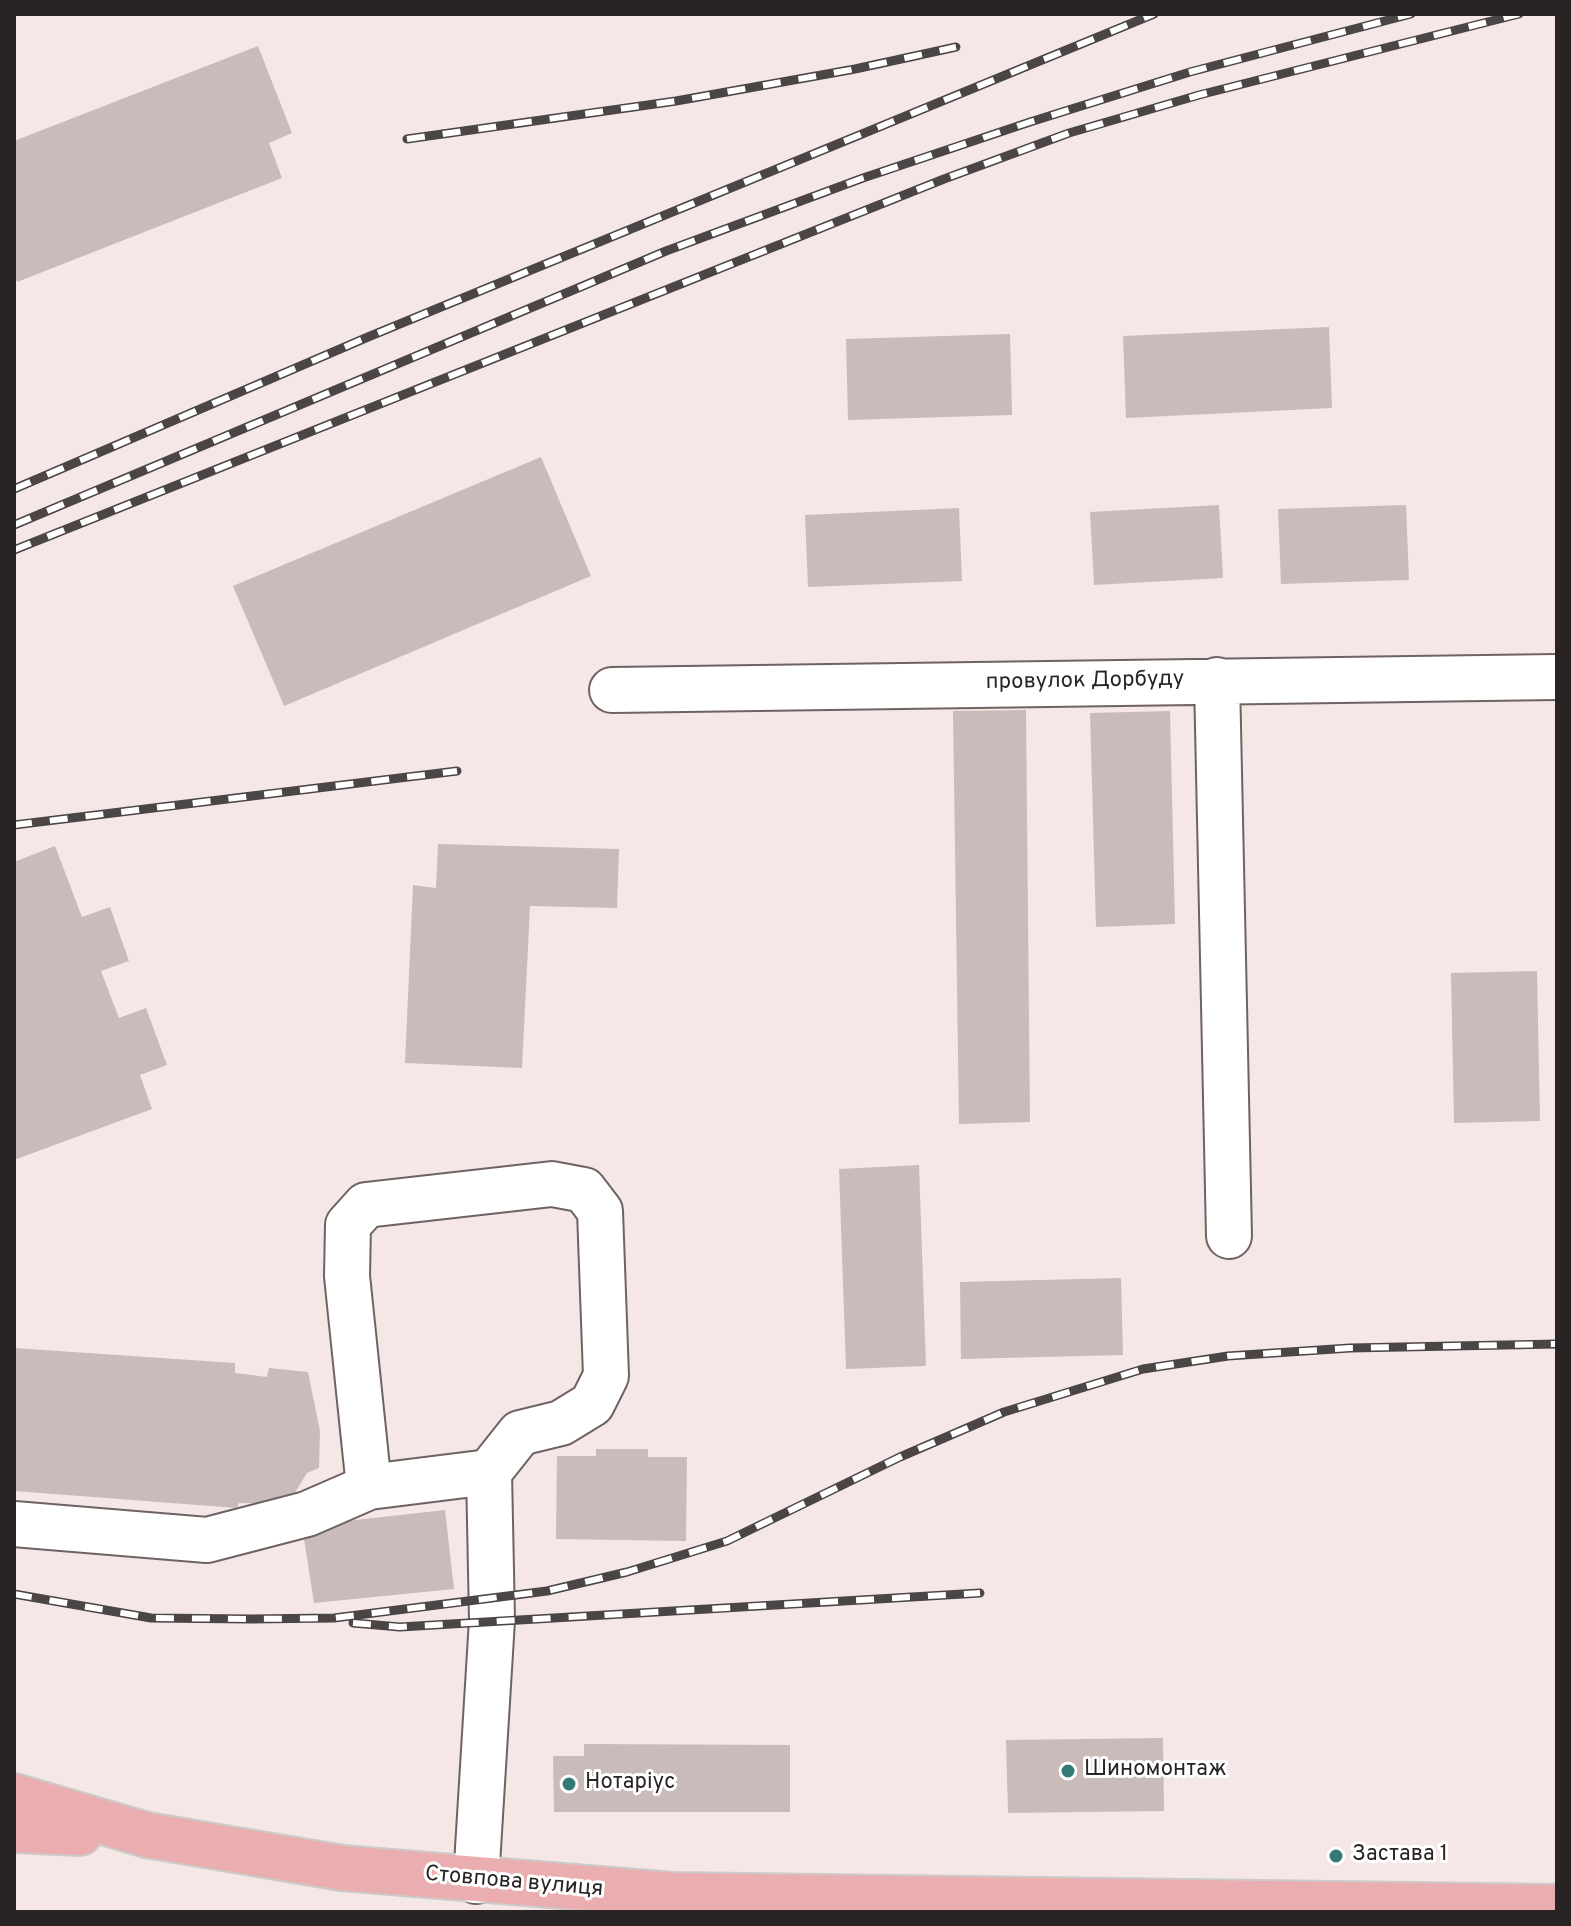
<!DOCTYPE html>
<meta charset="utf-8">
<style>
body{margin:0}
#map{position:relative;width:1571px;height:1926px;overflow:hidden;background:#f6e7e7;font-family:Overpass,sans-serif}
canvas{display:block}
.frame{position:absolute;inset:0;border:16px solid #292323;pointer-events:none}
</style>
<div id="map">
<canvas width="1571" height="1926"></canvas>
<div class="frame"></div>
</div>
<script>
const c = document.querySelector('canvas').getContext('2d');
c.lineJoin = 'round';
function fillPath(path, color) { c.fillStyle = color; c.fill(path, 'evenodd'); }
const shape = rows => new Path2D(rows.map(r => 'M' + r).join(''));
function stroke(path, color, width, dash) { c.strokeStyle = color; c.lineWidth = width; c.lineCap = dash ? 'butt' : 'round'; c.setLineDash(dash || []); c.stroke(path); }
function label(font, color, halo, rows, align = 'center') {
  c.font = font + ' Overpass,sans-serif'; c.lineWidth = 6; c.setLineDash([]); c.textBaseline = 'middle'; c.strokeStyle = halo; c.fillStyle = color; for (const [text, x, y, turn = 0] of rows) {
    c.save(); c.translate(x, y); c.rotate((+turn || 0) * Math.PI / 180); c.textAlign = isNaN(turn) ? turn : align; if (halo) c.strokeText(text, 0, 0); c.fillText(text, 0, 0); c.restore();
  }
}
fillPath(shape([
 [258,46,292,133,269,143,282,178,17,282,14,274,14,141],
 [1329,327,1332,408,1126,418,1123,336],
 [1010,334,1012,415,848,420,846,339],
 [541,457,591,576,284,706,233,586],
 [1219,505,1223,578,1094,585,1090,512],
 [1406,505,1409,580,1281,584,1278,509],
 [959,508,962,581,808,587,805,515],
 [1026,710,1030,1122,959,1124,953,711],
 [1170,711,1175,924,1096,927,1090,713],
 [438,844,619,849,617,908,530,906,522,1068,405,1063,413,885,436,888],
 [55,846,82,917,110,907,129,961,101,971,119,1018,146,1008,167,1065,140,1075,152,1109,14,1160,14,862],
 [1537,971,1540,1121,1454,1123,1451,973],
 [919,1165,926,1366,846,1369,839,1169],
 [1121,1278,1123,1355,961,1359,960,1282],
 [14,1348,235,1363,235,1373,267,1377,269,1368,308,1372,320,1431,319,1468,307,1473,288,1504,239,1503,237,1508,14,1491],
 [596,1449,648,1449,648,1457,687,1457,686,1541,556,1539,557,1456,596,1456],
 [445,1510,454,1589,314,1603,302,1526],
 [1163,1738,1164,1811,1008,1813,1006,1740],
 [584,1744,790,1745,790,1812,554,1812,553,1756,584,1756]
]), '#c9bbba');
const minor = shape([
 [1217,680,1229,1236],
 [612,690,1557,677],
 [369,1487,347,1276,348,1225,366,1205,552,1184,584,1190,600,1211,606,1376,592,1404,561,1423,520,1433,489,1472,492,1620,476,1881],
 [14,1524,207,1540,307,1514,369,1487,489,1472]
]);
const major = shape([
 [14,1796,147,1835,342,1868,673,1895,1557,1907],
 [14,1830,80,1833]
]);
stroke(minor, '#6f6262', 48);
stroke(major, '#cccaca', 48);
stroke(minor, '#fff', 44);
stroke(major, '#ebaeb0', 44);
const rail = shape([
 [407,139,676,101,855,69,956,47],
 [14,489,368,337,1154,14],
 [14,525,666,251,863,178,1030,122,1190,72,1411,14],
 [14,550,944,179,1069,133,1199,95,1519,14],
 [14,825,457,771],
 [14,1594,151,1618,251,1619,334,1618,547,1591,627,1572,727,1541,900,1457,1004,1412,1143,1369,1228,1356,1350,1348,1557,1344],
 [353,1623,400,1627,980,1593]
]);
stroke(rail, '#4c4545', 9);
stroke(rail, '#fff', 6, [18]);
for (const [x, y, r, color] of [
 [1068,1771,8,"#327a78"],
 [569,1784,8,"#327a78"],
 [1336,1856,8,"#327a78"]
]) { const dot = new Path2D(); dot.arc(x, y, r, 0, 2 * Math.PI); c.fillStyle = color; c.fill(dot); stroke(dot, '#fff', 3); }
label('22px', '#292323', '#fff', [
 ["провулок Дорбуду",1085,682,-1],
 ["Стовпова вулиця",514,1883,5]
]);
label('22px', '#292323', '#fff', [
 ["Шиномонтаж",1084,1771],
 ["Нотаріус",585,1784],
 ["Застава 1",1352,1856]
], 'left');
</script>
